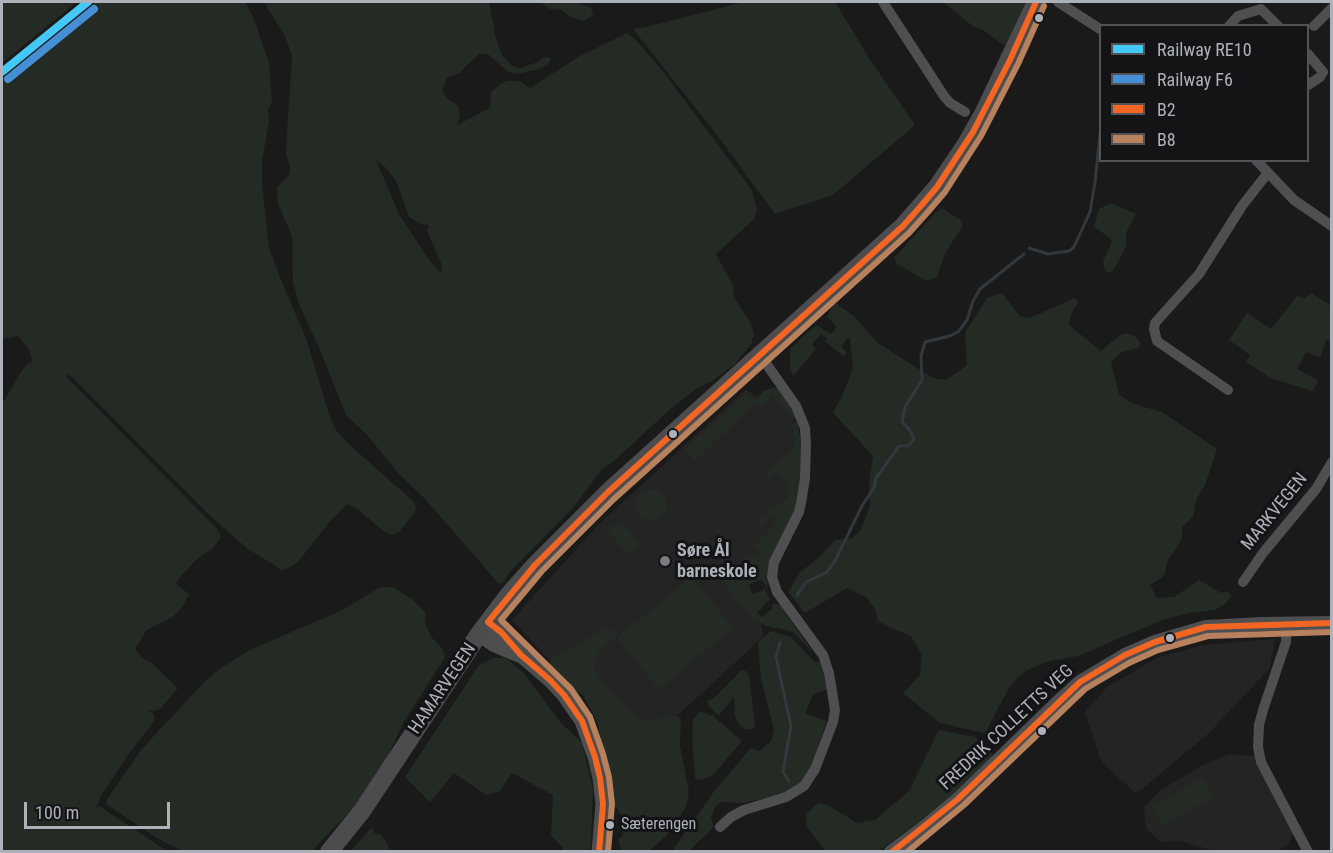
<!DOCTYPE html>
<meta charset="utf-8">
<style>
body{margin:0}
#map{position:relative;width:1333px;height:853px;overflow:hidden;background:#1a1a1a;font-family:"Roboto Condensed",sans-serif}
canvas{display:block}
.frame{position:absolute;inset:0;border:3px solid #adb1b9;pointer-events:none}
.legend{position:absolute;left:1099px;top:24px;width:210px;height:138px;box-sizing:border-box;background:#141416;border:2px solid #515357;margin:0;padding:8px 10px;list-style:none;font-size:18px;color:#adb1b9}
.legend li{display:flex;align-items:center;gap:12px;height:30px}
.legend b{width:30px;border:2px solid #515357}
.scale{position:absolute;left:24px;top:802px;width:146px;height:27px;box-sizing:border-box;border:3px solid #adb1b9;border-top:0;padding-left:8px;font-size:18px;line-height:21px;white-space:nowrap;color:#adb1b9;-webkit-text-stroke:4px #141416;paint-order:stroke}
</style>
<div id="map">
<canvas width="1333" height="853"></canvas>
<div class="frame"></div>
<ul class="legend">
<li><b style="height:8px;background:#44c8f5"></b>Railway RE10</li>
<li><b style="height:8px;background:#468fd7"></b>Railway F6</li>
<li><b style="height:8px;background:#f26522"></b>B2</li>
<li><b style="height:8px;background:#b6815c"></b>B8</li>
</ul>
<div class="scale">100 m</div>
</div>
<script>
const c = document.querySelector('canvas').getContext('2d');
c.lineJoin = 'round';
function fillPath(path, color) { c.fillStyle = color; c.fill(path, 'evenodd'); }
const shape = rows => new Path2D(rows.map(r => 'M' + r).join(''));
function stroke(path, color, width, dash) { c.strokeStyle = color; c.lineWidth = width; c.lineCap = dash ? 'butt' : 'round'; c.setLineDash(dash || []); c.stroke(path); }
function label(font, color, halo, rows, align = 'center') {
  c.font = font + ' "Roboto Condensed",sans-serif'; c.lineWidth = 6; c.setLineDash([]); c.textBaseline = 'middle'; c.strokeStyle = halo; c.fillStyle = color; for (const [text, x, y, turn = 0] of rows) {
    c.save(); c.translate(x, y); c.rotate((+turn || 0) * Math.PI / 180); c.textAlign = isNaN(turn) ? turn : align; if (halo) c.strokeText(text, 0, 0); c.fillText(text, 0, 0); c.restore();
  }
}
fillPath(shape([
 [745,390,758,397,773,395,794,419,792,425,794,450,787,498,765,552,735,588,760,621,764,636,677,716,628,737,555,666,512,620,599,524],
 [1275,639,1270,668,1209,733,1136,794,1101,761,1085,712,1107,687,1157,658,1202,645],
 [1229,754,1255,756,1294,833,1287,846,1275,851,1215,851,1180,841,1161,842,1146,829,1144,807,1161,790,1201,766]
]), '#242425');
fillPath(shape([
 [2,2,77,2,2,63],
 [96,2,245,2,254,19,269,63,272,102,268,110,269,122,262,161,262,183,269,248,280,277,307,341,328,411,335,429,350,445,414,502,416,507,414,514,407,522,399,532,392,535,383,531,360,511,348,504,330,521,298,562,291,567,282,570,248,549,209,515,69,374,67,377,217,529,220,534,220,539,212,549,199,557,178,579,176,584,189,594,183,606,173,617,147,630,135,648,141,657,152,663,178,688,160,709,155,711,148,710,154,714,154,721,128,755,101,796,96,808,99,806,167,851,2,851,2,404,21,372,27,364,33,361,28,348,18,336,2,339,2,78],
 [264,2,489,2,496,39,502,55,512,66,521,68,535,63,546,56,551,59,548,64,539,69,517,74,508,72,488,54,479,54,459,73,447,78,442,90,448,99,458,106,460,116,457,125,490,108,491,92,499,85,507,81,520,81,530,88,578,57,627,33,635,39,662,70,752,190,757,211,754,219,716,254,734,287,733,296,751,324,754,334,751,344,735,364,712,381,696,389,668,411,613,462,602,469,573,508,511,571,502,584,498,583,426,500,399,474,368,436,346,415,320,350,299,304,293,282,292,236,278,204,277,187,289,175,290,168,286,154,287,133,292,56,285,36],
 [376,160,385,167,396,181,409,217,421,224,429,225,427,231,441,263,442,272,439,271,427,257,399,214],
 [540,2,576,2,590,7,594,14,584,21,571,17,561,10,550,9],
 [744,2,835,2,871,61,915,125,833,195,775,214,720,139,633,29,646,27],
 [943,2,1026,2,1005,46,983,30,974,27],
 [1111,203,1136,214,1126,233,1126,247,1113,271,1108,273,1105,270,1103,261,1112,242,1110,238,1094,227,1099,209],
 [942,208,962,221,963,226,945,253,937,277,929,280,925,280,897,264,894,258,936,212],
 [1002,293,1020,316,1030,318,1075,298,1078,303,1071,314,1069,325,1101,351,1120,335,1127,333,1136,337,1140,343,1139,348,1122,352,1111,362,1119,395,1134,404,1162,412,1217,449,1205,485,1196,500,1193,517,1182,527,1182,540,1168,560,1164,576,1150,585,1157,598,1174,597,1199,580,1221,593,1227,591,1232,595,1226,603,1215,610,1189,613,1162,620,1078,656,1046,662,1028,670,1018,677,1009,688,986,731,983,733,940,723,903,693,920,675,922,655,911,636,893,629,878,621,875,609,866,597,847,588,805,613,788,592,800,572,816,560,835,540,852,538,860,531,870,506,869,484,873,456,833,413,843,394,853,368,850,339,848,338,841,346,847,353,844,357,825,341,827,338,821,334,812,344,816,349,794,375,790,370,790,349,816,325,831,334,837,327,827,317,834,302,854,316,878,343,933,378,946,380,967,365,965,332,987,298],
 [1311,293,1332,306,1331,341,1326,340,1320,358,1307,352,1297,369,1318,380,1313,391,1270,378,1246,362,1250,355,1229,340,1247,313,1271,329,1297,296,1305,298],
 [773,387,779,389,792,408,796,418,794,419,772,395,762,405,754,404,695,461,685,450,745,394,755,400,763,391],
 [797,419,801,445,802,466,795,509,770,560,767,586,769,592,762,580,749,584,752,594,763,590,764,587,770,599,757,613,762,617,773,608,772,603,780,605,814,654,793,632,764,625,753,619,737,601,723,580,745,558,750,556,754,558,762,552,755,545,773,527,777,518,772,515,761,527,758,524,762,520,758,515,761,513,766,517,770,513,766,509,771,504,775,508,787,498,788,484,777,472,769,478,765,474,794,449,792,425],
 '635 505a16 16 0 1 1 32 0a16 16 0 1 1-32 0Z',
 [620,520,641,544,628,555,607,531],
 [692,577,733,628,659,689,617,638],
 [381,587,393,587,412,599,426,613,425,623,432,638,442,648,445,657,403,723,384,765,352,809,312,851,182,851,157,838,106,804,108,798,141,750,204,682,222,667,252,649,340,611],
 [605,628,619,633,598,653,594,667,602,683,634,714,645,721,657,721,665,715,677,716,681,718,680,746,689,792,686,807,666,836,649,851,622,851,618,840,624,834,620,829,621,815,617,808,612,807,598,724,583,695,561,682,549,667,552,659,557,656],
 [771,631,791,637,814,661,820,662,824,673,827,689,813,695,805,713,827,721,810,769,801,783,785,793,744,803,723,802,716,805,711,817,714,827,689,851,675,851,674,848,715,790,751,748,759,751,771,741,774,730,761,679,758,649,758,642],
 [492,658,506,658,524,673,560,722,582,743,593,790,591,843,589,851,562,851,563,848,551,835,553,795,512,773,499,792,486,795,454,773,430,802,405,777,479,665],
 [742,670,746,671,749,675,755,725,752,729,745,729,739,724,735,716,734,697,720,714,718,715,711,709,708,704,708,701,714,698],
 [700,711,713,716,742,741,714,774,702,780,695,778,692,736,693,720],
 [939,730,975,737,988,747,993,756,937,809,879,851,825,851,807,827,806,814,818,803,828,805,857,823,875,820,909,791],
 [1203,777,1214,797,1162,826,1151,806],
 [372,827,374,833,381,835,386,841,390,851,351,851]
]), '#242a24');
stroke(shape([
 [1029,248,1048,254,1069,251,1074,247,1090,212,1095,182,1100,134],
 [797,595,806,582,826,573,835,561,862,506,874,488,876,478,899,446,908,446,914,439,909,429,902,422,905,407,922,380,921,356,925,342,950,336,958,332,967,320,973,301,980,289,1024,254],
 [780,642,776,657,791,726,783,772,789,781]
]), '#32393e', 3);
stroke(shape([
 [883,2,944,96,950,103,965,112],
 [1058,2,1100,29],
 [1229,26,1238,16,1261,9,1278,26],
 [1314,26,1332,8],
 [1308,54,1323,72,1320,77,1308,85],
 [1256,160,1294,200,1332,226],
 [1228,390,1157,341,1154,329,1155,323,1163,314,1199,274,1242,206,1267,174],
 [1243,582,1263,553,1316,489,1332,462],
 [1286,624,1286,642,1263,710,1259,725,1258,747,1261,762,1308,852],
 [720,827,731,817,744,810,786,797,804,786,815,769,833,722,835,710,829,673,823,655,777,592,772,577,774,562,799,512,801,503,805,478,806,445,805,428,796,406,760,355]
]), '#4f4f52', 10);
stroke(shape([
 [891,852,927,825,958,799,1058,702,1080,682,1125,655,1155,642,1206,627,1262,624,1332,623]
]), '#4f4f52', 14);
stroke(shape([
 [488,622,501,632,521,655,550,680,564,695,582,721,595,757,600,778,603,804,599,852],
 [479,634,493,644,519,655]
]), '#4d4e50', 15);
stroke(shape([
 [329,852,362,811,479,634,510,593,535,565,608,492,903,226,937,187,966,144,983,114,1036,2]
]), '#4c4c4e', 18);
stroke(shape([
 [599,852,603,804,600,778,595,757,582,721,564,695,550,680,521,655,501,632,488,622,535,565,608,492,903,226,920,207,937,187,973,132,1010,60,1036,2],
 [892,852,958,799,1080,682,1125,655,1155,642,1206,627,1332,623]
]), '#f26522', 6);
stroke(shape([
 [608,852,612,804,609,777,603,754,590,717,571,689,501,620,542,571,614,499,909,233,927,213,945,192,981,136,1018,64,1044,6],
 [907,852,964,805,1085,689,1129,663,1158,650,1208,636,1332,632]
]), '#b6815c', 6);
stroke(shape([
 [2,72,88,2]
]), '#44c8f5', 8);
stroke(shape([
 [8,79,94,9]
]), '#468fd7', 8);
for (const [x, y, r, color] of [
 [1039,18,5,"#adb1b9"],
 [673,434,5,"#adb1b9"],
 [665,561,6,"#7a7c81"],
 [1170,638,5,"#adb1b9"],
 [1042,731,5,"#adb1b9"],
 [610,825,5,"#adb1b9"]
]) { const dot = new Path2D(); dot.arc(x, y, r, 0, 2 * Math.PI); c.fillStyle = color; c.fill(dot); stroke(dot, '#141416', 2); }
label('16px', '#adb1b9', '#141416', [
 ["Sæterengen",621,825]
], 'left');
label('18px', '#adb1b9', '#141416', [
 ["MARKVEGEN",1275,512,-51],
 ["HAMARVEGEN",443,689,-56],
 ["FREDRIK COLLETTS VEG",1007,728,-43]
]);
label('bold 18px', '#adb1b9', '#141416', [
 ["Søre Ål",677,551],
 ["barneskole",677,572]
], 'left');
</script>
